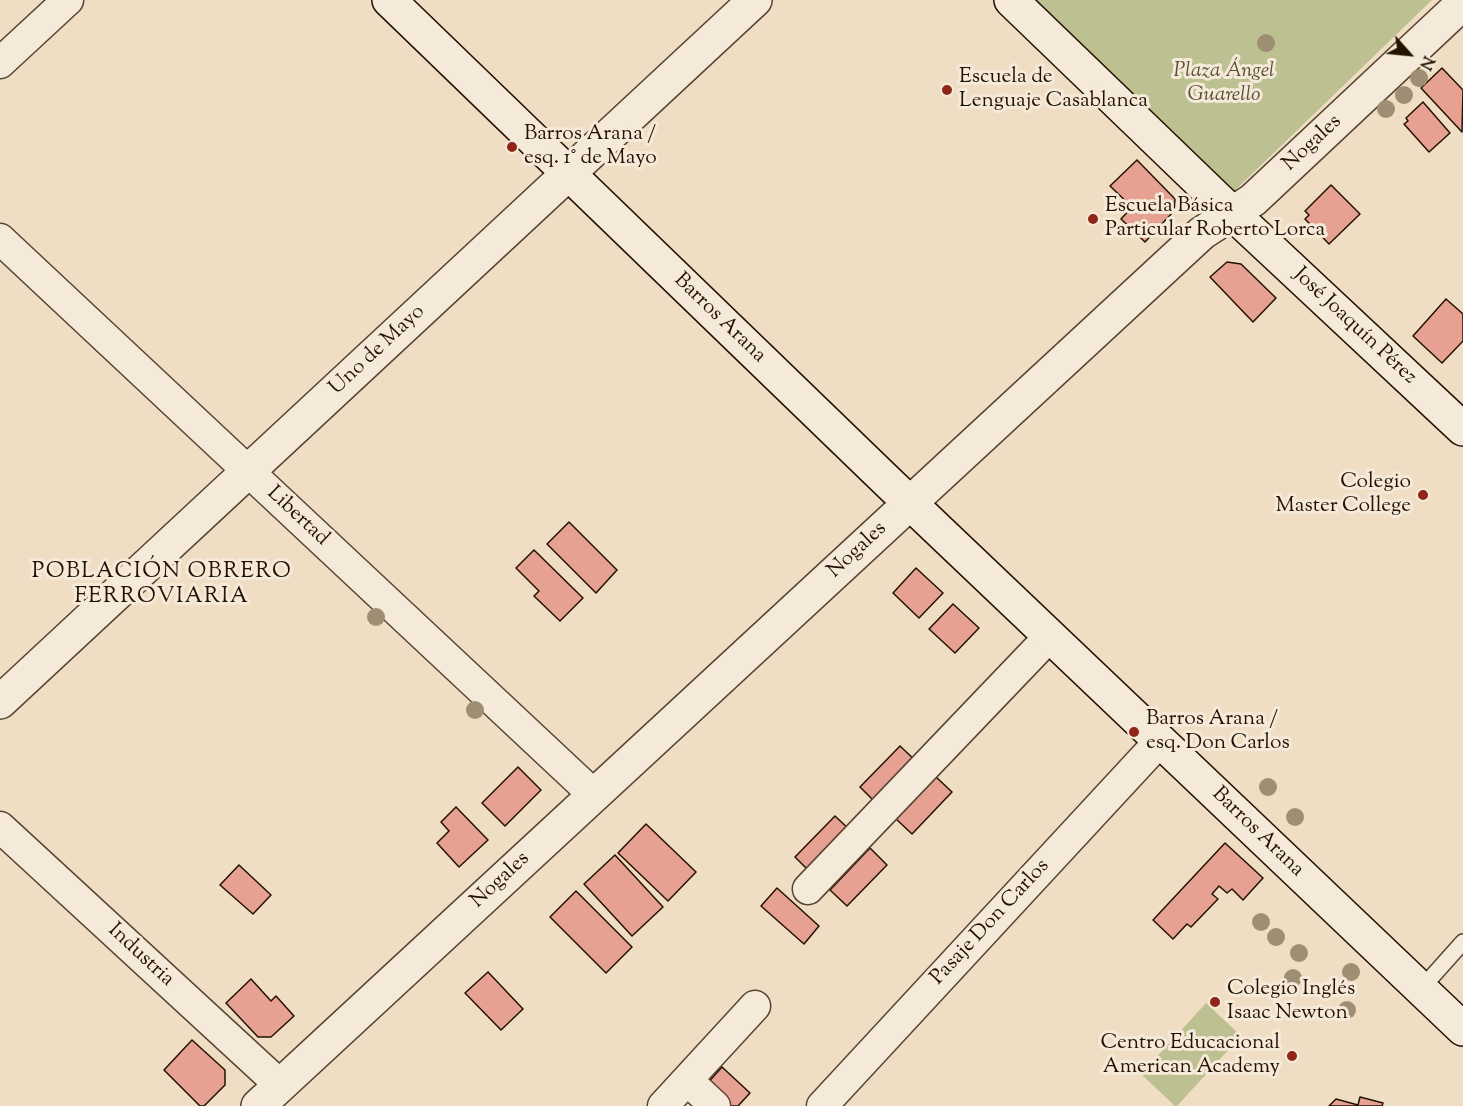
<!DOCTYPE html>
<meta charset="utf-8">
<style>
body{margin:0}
#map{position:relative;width:1463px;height:1106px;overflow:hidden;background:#f0dec4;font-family:"Sorts Mill Goudy",serif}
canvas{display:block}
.north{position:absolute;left:1379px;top:24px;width:60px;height:60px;-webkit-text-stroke:4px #f5ead9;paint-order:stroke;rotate:117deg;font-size:16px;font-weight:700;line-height:24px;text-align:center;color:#241200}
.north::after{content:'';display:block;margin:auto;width:21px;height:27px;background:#241200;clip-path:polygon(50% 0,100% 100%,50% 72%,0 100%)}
</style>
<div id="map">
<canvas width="1463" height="1106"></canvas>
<div class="north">N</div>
</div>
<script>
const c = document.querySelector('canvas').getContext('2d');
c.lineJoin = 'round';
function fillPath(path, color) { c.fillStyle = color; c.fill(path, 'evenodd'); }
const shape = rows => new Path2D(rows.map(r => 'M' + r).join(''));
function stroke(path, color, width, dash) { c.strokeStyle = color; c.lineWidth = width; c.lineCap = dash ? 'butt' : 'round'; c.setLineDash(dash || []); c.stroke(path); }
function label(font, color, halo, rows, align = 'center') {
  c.font = font + ' "Sorts Mill Goudy",serif'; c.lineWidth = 6; c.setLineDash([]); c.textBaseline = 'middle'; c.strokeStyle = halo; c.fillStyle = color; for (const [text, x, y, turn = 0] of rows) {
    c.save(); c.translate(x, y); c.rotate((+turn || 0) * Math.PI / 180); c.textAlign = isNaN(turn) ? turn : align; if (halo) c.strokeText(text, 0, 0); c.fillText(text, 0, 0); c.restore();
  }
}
fillPath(shape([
 [1017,0,1432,0,1224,201],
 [1206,1003,1241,1036,1177,1106,1175,1106,1141,1074]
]), '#bdc091');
const building = shape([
 [1442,68,1463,90,1462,132,1421,88,1442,68],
 [1423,102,1450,133,1429,152,1404,124,1408,121,1406,118,1423,102],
 [1137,160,1175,199,1174,211,1145,242,1121,219,1132,207,1110,186,1137,160],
 [1331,185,1360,214,1329,244,1305,219,1309,215,1305,211,1331,185],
 [1227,262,1241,264,1276,298,1253,322,1210,277,1227,262],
 [1446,299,1463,314,1463,341,1442,363,1413,336,1446,299],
 [569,522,617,570,596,593,547,544,569,522],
 [534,550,583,598,560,621,534,596,539,591,516,568,534,550],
 [916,568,943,593,919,618,893,593,916,568],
 [953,604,979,628,955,653,929,629,953,604],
 [900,746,917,762,877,804,860,787,900,746],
 [518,767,541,790,505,826,482,803,518,767],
 [935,776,952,792,912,834,895,818,935,776],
 [456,807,488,840,459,867,437,843,449,831,441,822,456,807],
 [835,816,852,832,812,874,795,857,835,816],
 [646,824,696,872,668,901,618,853,646,824],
 [1225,843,1263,878,1243,900,1232,889,1227,893,1219,886,1212,894,1218,899,1191,927,1187,924,1173,939,1153,920,1225,843],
 [870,848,887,865,847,906,830,890,870,848],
 [615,855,663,907,632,936,584,884,615,855],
 [239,865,271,895,253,914,220,885,239,865],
 [777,888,819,926,804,944,761,906,777,888],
 [576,891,632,947,606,973,550,917,576,891],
 [488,972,523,1009,501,1030,465,993,488,972],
 [251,979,271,1001,276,996,294,1016,271,1037,258,1037,226,1003,251,979],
 [192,1040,225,1070,225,1085,204,1106,200,1106,164,1070,192,1040],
 [722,1067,750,1093,738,1106,724,1106,704,1087,722,1067],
 [1360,1097,1383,1103,1382,1106,1329,1106,1336,1099,1358,1105,1360,1097]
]);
fillPath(building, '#e6a193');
stroke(building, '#241200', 1.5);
const service = shape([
 [1421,989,1463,942]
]);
const minor = shape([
 [0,63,68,0],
 [0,239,594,795],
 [0,827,280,1085],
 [808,889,1050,636],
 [687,1080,715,1106],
 [663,1106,755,1006],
 [822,1106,1160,741]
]);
const tertiary = shape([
 [0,702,755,0],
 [258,1106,1202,233,1253,200,1463,3]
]);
const secondary = shape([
 [389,0,890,484,1463,1029],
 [1011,0,1232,213,1463,429]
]);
stroke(service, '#574531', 18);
stroke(minor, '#574531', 33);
stroke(tertiary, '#574531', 36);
stroke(secondary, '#241200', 36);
stroke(service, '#f5ead9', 15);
stroke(minor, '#f5ead9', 30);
stroke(tertiary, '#f5ead9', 33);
stroke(secondary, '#f5ead9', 33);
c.fillStyle = '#9e8f74';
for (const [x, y] of [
 [1266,43],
 [1419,78],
 [1404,95],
 [1386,109],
 [376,617],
 [475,710],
 [1268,787],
 [1295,817],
 [1261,922],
 [1276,937],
 [1299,953],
 [1351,972],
 [1293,978],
 [1347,1010]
]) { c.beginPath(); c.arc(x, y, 9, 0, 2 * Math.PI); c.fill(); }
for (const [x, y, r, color] of [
 [947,90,6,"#8f2418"],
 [512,147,6,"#8f2418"],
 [1093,219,6,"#8f2418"],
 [1423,495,6,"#8f2418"],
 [1134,732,6,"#8f2418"],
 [1215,1002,6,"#8f2418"],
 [1292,1056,6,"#8f2418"]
]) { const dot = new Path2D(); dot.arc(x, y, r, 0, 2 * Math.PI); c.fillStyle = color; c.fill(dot); stroke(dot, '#f5ead9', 2); }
label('italic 21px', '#5a4f33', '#f5ead9', [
 ["Plaza Ángel",1224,72],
 ["Guarello",1224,96]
]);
label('21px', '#241200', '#f5ead9', [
 ["Escuela de",959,78],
 ["Lenguaje Casablanca",959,102],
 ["Barros Arana /",524,135],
 ["esq. 1° de Mayo",524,159],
 ["Escuela Básica",1105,207],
 ["Particular Roberto Lorca",1105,231],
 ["Colegio",1411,483,"right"],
 ["Master College",1411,507,"right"],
 ["Barros Arana /",1146,720],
 ["esq. Don Carlos",1146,744],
 ["Colegio Inglés",1227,990],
 ["Isaac Newton",1227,1014],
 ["Centro Educacional",1280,1044,"right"],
 ["American Academy",1280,1068,"right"]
], 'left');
label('21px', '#241200', '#f5ead9', [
 ["Nogales",1313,144,-43],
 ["Barros Arana",719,319,44],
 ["José Joaquín Pérez",1354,327,43],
 ["Uno de Mayo",378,351,-43],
 ["Libertad",297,517,43],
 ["Nogales",858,551,-43],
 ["Barros Arana",1257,833,44],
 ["Nogales",501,881,-43],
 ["Pasaje Don Carlos",991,923,-47],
 ["Industria",140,956,43]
]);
c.letterSpacing = '1.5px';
label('22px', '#241200', '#f5ead9', [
 ["POBLACIÓN OBRERO",162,573],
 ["FERROVIARIA",162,598]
]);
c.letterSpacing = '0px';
</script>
